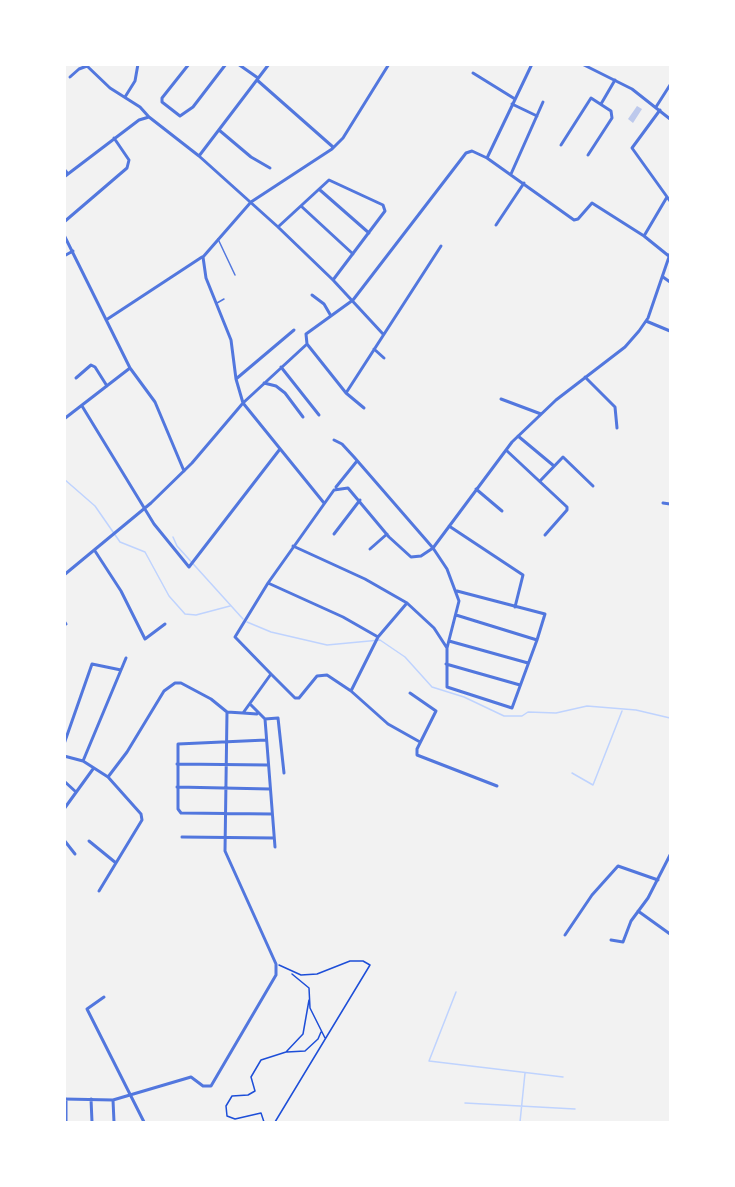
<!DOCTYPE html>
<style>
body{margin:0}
#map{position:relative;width:735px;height:1187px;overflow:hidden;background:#f2f2f2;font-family:"Open Sans",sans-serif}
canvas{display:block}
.frame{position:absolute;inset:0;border:66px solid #fff;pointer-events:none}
</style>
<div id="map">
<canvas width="735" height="1187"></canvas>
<div class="frame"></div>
</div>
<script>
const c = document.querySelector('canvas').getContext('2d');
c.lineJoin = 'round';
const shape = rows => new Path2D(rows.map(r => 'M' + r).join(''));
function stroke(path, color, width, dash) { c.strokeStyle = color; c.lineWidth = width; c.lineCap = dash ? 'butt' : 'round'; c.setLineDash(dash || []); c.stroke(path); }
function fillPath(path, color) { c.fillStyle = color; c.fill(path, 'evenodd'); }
stroke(shape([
 [64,479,95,506,120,542,145,552,169,596,185,614,196,615,230,606],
 [173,537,177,546,243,619],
 [247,622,271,632,327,645,380,640,405,657,432,687,464,697,504,716,522,716,528,712,556,713,587,706,636,710,670,718],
 [572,773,593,785,622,711],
 [456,992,429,1061,563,1077],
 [465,1103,575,1109],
 [520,1122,525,1073]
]), '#bfd3fe', 1.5);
fillPath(shape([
 [637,106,642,109,633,123,628,119]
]), '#bdc9ec');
stroke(shape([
 [292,974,309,988,310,1008,325,1038],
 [287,1052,305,1051,318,1039,321,1032],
 [264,1122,261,1113,235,1119,227,1116,226,1106,232,1096,248,1095,255,1091,251,1077,261,1060,286,1052,303,1034,309,1000],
 [275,1122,370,965,363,961,350,961,317,974,301,975,279,965]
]), '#1d4ed8', 1.5);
stroke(shape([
 [218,239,235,275],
 [217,303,224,299]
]), '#5277de', 1.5);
stroke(shape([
 [189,64,162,98,162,102,180,116,193,107,226,64],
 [238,64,258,78],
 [473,73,515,99],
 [70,77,79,69,87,66,110,88,140,107,149,117],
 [257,80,333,147],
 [125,97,135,81,138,64],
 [512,104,537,116],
 [601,104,615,80],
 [660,110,632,148,670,201],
 [219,130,251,157,270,168],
 [561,145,591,98,611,111,612,118,588,155],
 [199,156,269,64],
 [487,158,532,64],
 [64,169,68,174],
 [511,174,543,102],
 [64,177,139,120,149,117,199,156,278,227,333,280,383,334],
 [320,190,369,233],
 [301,206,353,254],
 [64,222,127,168,129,160,114,138],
 [496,225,524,183],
 [278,227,329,180,383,205,385,211,333,280],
 [64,235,130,368,155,402,184,471],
 [644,236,670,257],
 [64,256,73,251],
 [663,277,670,282],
 [312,295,324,304,331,316],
 [106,320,202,257],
 [646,321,670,331],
 [307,344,346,393,364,408],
 [374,349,384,358],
 [281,367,319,415],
 [585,377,615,407,617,428],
 [76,378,91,365,95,367,107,386],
 [236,379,294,330],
 [264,383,276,386,285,393,303,417],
 [346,393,441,246],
 [501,399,541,414],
 [82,406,154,524,189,567,280,449],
 [64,419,130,368],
 [518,436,554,466],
 [334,440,342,444,354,457,433,548,447,569,459,601,447,648,447,687,512,708,537,640,456,615],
 [506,450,567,507,567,510,545,535],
 [540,481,563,457,593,486],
 [336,487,357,461],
 [476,489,502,511],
 [324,503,243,403,236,379,231,340,206,278,203,257,251,202,332,149,343,138,389,64],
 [663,503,670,504],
 [449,526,523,575,515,607],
 [334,534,360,500],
 [293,546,365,579,407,603,434,628,447,648],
 [370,549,387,534],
 [95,551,121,591,145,639,165,624],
 [64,575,151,503,192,463,243,403,307,344,306,334,353,300,466,153,472,151,487,158,574,220,578,219,592,203,644,236,667,197],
 [268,583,343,617,378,637],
 [457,591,545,614,537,640],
 [64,621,66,624],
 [449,641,528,663],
 [446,664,520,685],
 [271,674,295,698,299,698,317,676,327,675,351,691,388,724,420,742],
 [351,691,378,637,407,603],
 [410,693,436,711,417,749,417,755,497,786],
 [251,705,265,719,275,847],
 [243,713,257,714],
 [265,719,278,718,284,773],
 [266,740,178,744,178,809,181,813,272,814],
 [64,744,92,664,121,670],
 [64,756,83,761,108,777,127,752,164,691,175,683,181,683,211,699,227,712,243,713,271,674,235,637,268,583,334,490,348,488,389,537,411,557,421,556,433,548,512,442,556,400,625,347,639,331,648,318,670,254],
 [83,761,126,658],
 [177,764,268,765],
 [64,781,76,792],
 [177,787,270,789],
 [64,809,93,769],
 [182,837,274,838],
 [64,840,75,854],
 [89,841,116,863],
 [99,891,142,820,141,814,108,777],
 [638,911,670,934],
 [565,935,592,895,618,866,658,880],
 [611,940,623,942,631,921,648,898,670,855],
 [104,997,87,1009,144,1122],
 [64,1099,113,1100,191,1077,203,1086,211,1086,276,975,276,964,225,851,227,712],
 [66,1099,66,1122],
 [91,1099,92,1122],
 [113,1100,114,1122]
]), '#5277de', 3);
stroke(shape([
 [582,64,632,89,670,119],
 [656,107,670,85]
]), '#5277de', 3);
</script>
